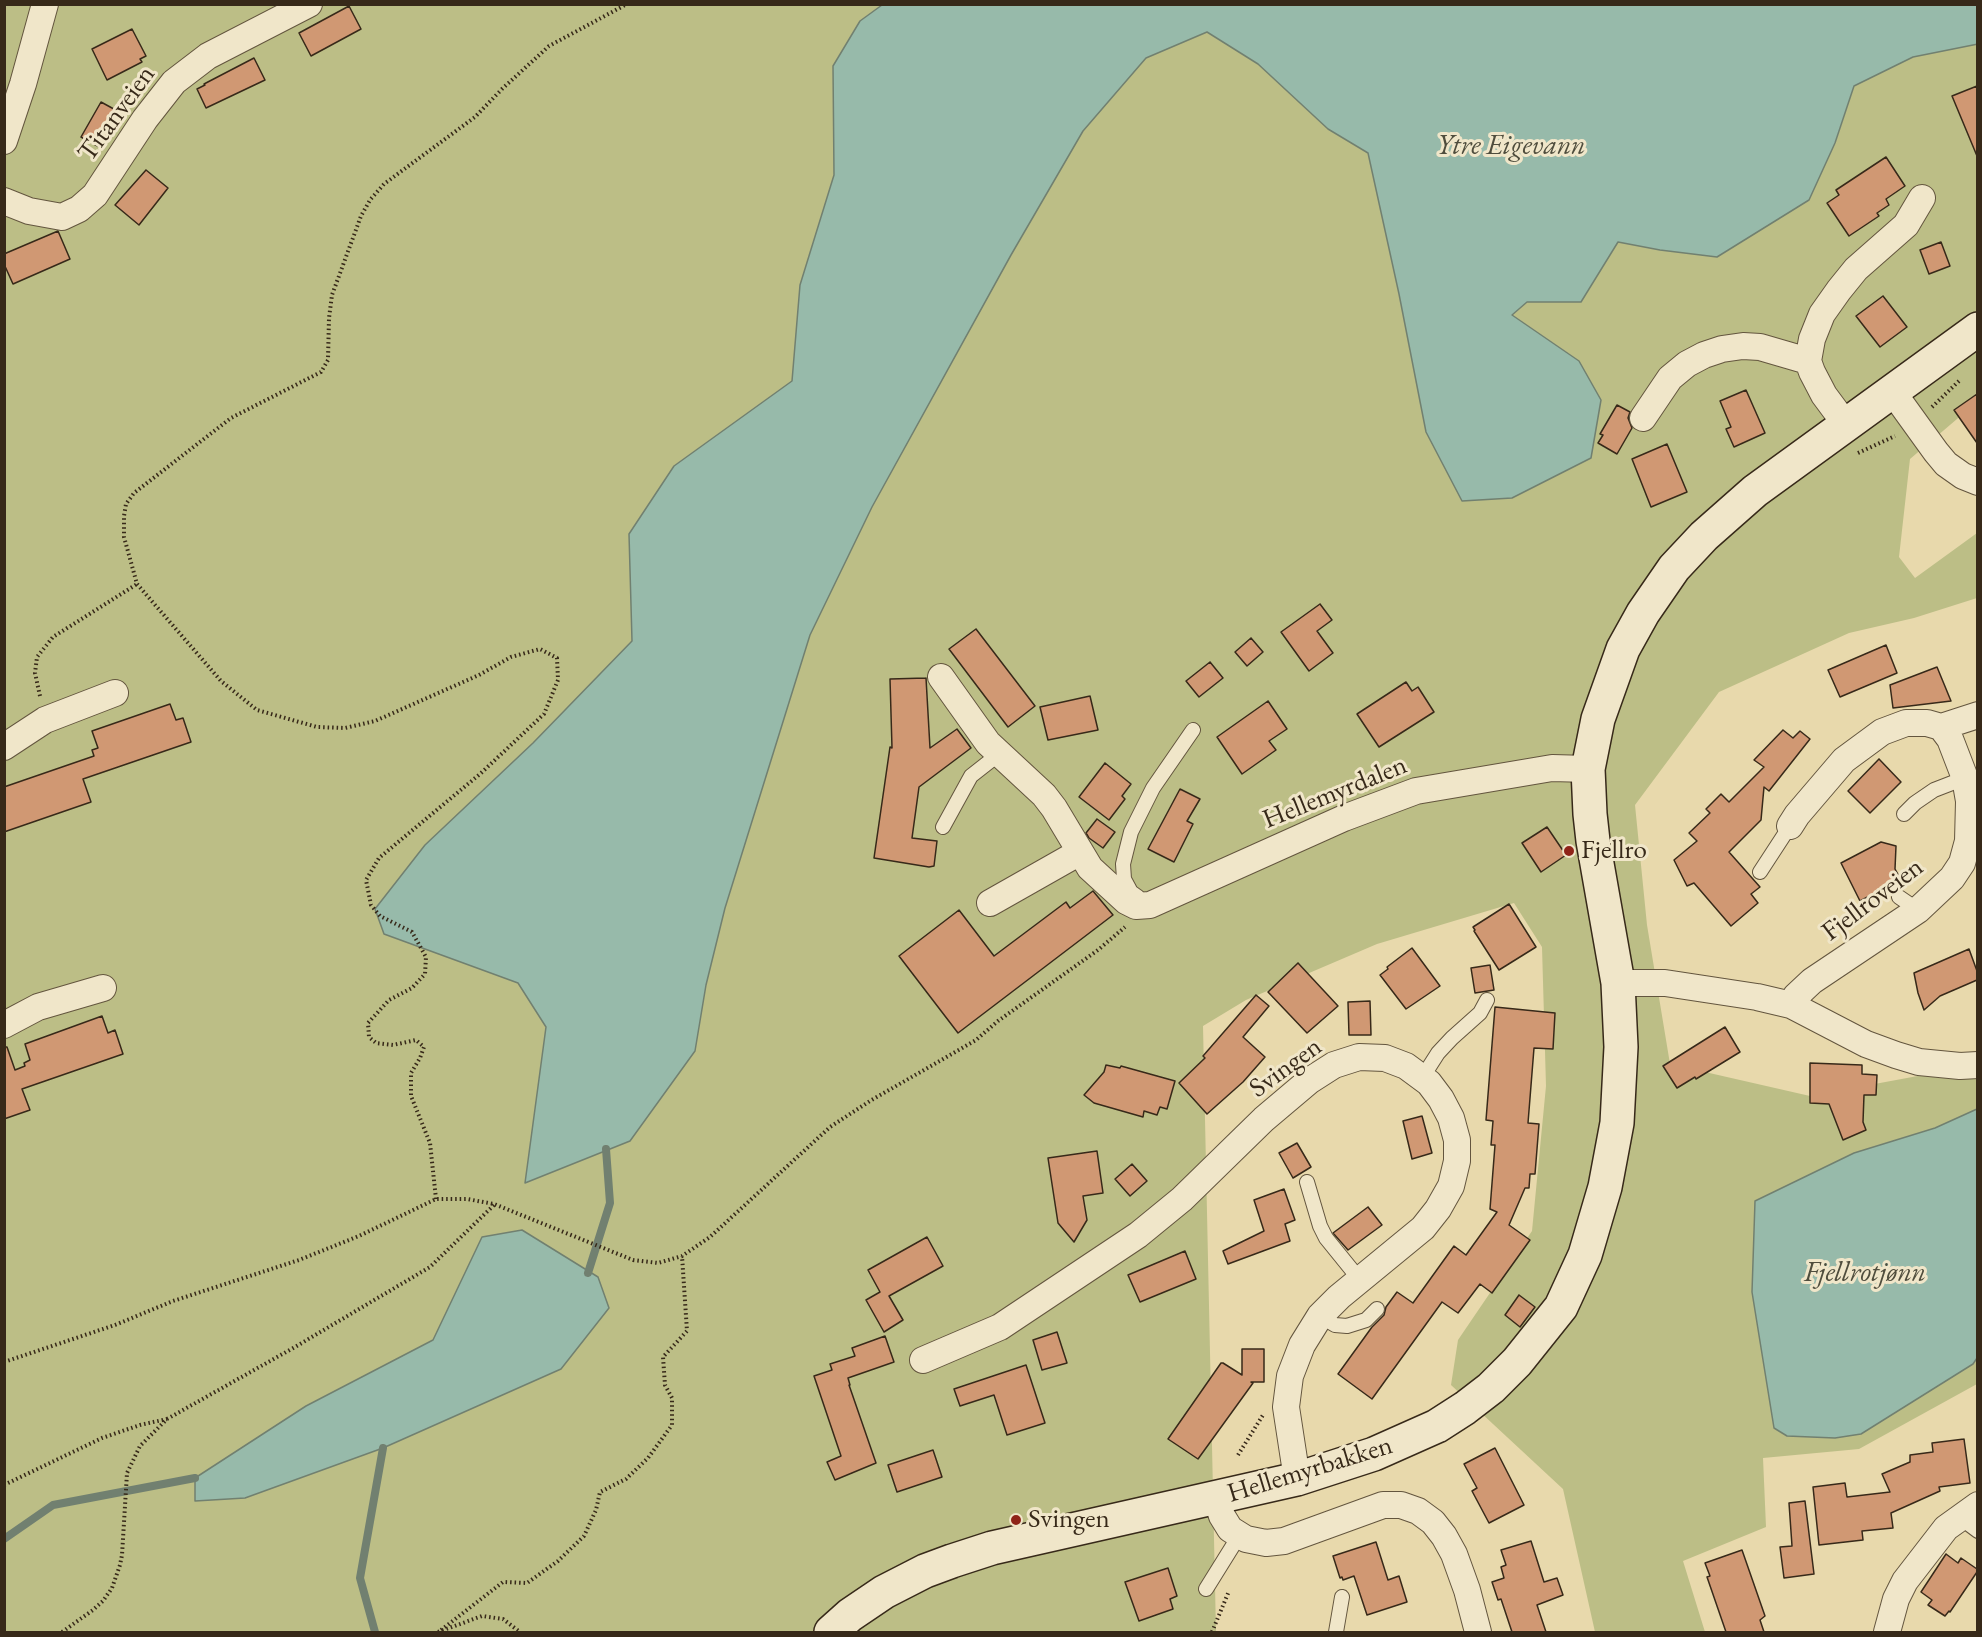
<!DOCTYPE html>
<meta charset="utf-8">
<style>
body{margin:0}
#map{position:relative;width:1982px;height:1637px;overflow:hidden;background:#e8d9ac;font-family:"EB Garamond",serif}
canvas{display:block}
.frame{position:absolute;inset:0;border:6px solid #372919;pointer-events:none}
</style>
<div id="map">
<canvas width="1982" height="1637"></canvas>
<div class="frame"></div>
</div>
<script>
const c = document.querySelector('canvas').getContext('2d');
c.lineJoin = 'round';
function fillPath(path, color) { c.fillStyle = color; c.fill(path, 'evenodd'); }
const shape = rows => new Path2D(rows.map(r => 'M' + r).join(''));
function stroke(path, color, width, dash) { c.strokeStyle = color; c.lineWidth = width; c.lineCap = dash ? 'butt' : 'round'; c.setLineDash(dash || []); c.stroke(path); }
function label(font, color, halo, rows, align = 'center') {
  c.font = font + ' "EB Garamond",serif'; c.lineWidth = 6; c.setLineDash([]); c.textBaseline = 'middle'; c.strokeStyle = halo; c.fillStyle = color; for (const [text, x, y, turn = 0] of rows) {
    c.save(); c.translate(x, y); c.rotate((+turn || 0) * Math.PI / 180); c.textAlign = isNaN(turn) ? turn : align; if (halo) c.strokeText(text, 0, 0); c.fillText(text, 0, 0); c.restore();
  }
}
fillPath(shape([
 [5,5,1183,5,1184,42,1207,32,1258,64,1328,129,1368,153,1399,294,1426,432,1579,361,1512,315,1527,302,1581,302,1618,242,1660,250,1835,144,1854,86,1913,57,1977,44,1977,402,1910,459,1899,557,1915,578,1977,533,1977,598,1914,618,1849,633,1719,692,1635,805,1647,925,1670,1064,1810,1096,1977,1065,1977,1109,1935,1128,1854,1153,1755,1201,1774,1428,1788,1436,1835,1438,1973,1364,1977,1358,1977,1384,1859,1449,1763,1458,1766,1527,1683,1561,1705,1632,1595,1632,1563,1489,1451,1385,1458,1340,1532,1231,1546,1086,1542,947,1514,903,1377,944,1246,1000,1203,1026,1216,1632,5,1632]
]), '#bcbe86');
const water = shape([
 [882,5,1977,4,1978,44,1913,57,1854,86,1835,143,1809,200,1717,257,1660,250,1618,242,1581,302,1527,302,1512,315,1579,361,1601,400,1591,458,1512,498,1462,501,1426,432,1399,294,1368,153,1328,129,1258,64,1207,32,1146,58,1083,131,1011,255,872,507,810,635,725,908,706,985,695,1051,630,1141,525,1183,546,1027,518,983,384,934,375,909,425,845,533,743,632,641,629,534,674,466,792,381,800,285,834,175,833,66,860,21,882,5],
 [1977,1109,1977,1358,1973,1364,1861,1434,1835,1438,1787,1436,1774,1428,1752,1292,1755,1201,1854,1153,1935,1128,1977,1109],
 [522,1230,598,1277,609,1308,561,1369,383,1448,245,1498,195,1501,195,1478,306,1406,433,1340,482,1237,522,1230]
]);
fillPath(water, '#97baaa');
stroke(water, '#718070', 1.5);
stroke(shape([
 [588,1273,610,1203,606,1149],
 [4,1539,53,1505,195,1478],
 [375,1632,360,1578,383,1448]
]), '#718070', 8);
const building = shape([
 [349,6,361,29,311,56,299,33,349,6],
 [132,29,146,56,140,59,142,62,107,80,92,49,132,29],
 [254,58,265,80,206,108,197,89,205,85,204,84,254,58],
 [1977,86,1977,156,1952,96,1977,86],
 [101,102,123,114,103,149,81,137,101,102],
 [1886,157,1905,186,1886,199,1889,205,1877,213,1879,216,1849,236,1827,203,1839,195,1836,190,1886,157],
 [146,170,168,188,139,225,115,205,146,170],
 [58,231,70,259,13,284,4,264,4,254,58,231],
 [1941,242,1950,266,1929,274,1920,250,1941,242],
 [1883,296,1907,327,1880,347,1856,316,1883,296],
 [1746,390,1765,433,1734,447,1726,429,1731,427,1720,401,1746,390],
 [1977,394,1977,443,1954,410,1977,394],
 [1617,405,1630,412,1628,418,1632,428,1617,454,1598,443,1603,435,1600,434,1617,405],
 [1667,444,1687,492,1651,507,1632,459,1667,444],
 [1320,604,1332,620,1317,631,1333,653,1309,671,1281,632,1320,604],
 [976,629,1035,706,1008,727,949,649,976,629],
 [1251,638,1263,652,1247,666,1235,652,1251,638],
 [1886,645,1897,673,1840,697,1828,670,1886,645],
 [1210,662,1223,678,1199,697,1186,681,1210,662],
 [1937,667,1951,701,1893,708,1890,685,1937,667],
 [926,678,930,748,957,729,971,748,919,787,912,838,937,841,934,866,929,867,874,858,890,747,892,748,890,679,926,678],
 [1406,682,1412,691,1418,687,1434,712,1379,747,1357,714,1406,682],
 [1090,696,1098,730,1048,740,1040,707,1090,696],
 [1268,701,1287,729,1269,741,1276,750,1242,774,1217,737,1268,701],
 [170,704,176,720,183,718,191,742,83,779,91,802,4,832,4,787,94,756,92,750,98,748,92,731,170,704],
 [1783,730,1793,738,1800,731,1810,739,1769,791,1764,787,1761,820,1729,852,1760,887,1751,894,1758,903,1731,926,1694,883,1687,886,1674,860,1697,841,1689,833,1710,813,1706,809,1721,794,1729,802,1764,767,1754,760,1783,730],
 [1879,759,1901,782,1870,813,1848,791,1879,759],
 [1105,763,1131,784,1122,796,1125,799,1109,820,1079,797,1105,763],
 [1180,789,1200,799,1187,821,1193,824,1174,862,1148,849,1180,789],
 [1097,819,1115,832,1103,848,1089,838,1086,833,1097,819],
 [1547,827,1566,855,1541,872,1522,843,1547,827],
 [1881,842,1896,846,1895,869,1903,883,1882,894,1881,890,1860,901,1841,863,1881,842],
 [1093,891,1113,915,958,1033,899,956,959,910,994,956,1066,902,1070,908,1093,891],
 [1509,904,1536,947,1499,970,1474,931,1475,930,1473,927,1509,904],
 [1412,948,1440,986,1406,1009,1380,975,1388,969,1387,967,1412,948],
 [1969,949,1977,971,1977,980,1940,996,1924,1010,1918,993,1914,973,1969,949],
 [1298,963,1338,1006,1307,1033,1268,992,1298,963],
 [1490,965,1494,990,1475,993,1471,968,1490,965],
 [1256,995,1269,1006,1243,1037,1265,1057,1243,1082,1207,1114,1179,1083,1205,1058,1203,1056,1256,995],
 [1370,1001,1371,1035,1349,1035,1348,1002,1370,1001],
 [1495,1007,1555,1013,1553,1049,1534,1048,1528,1123,1539,1124,1535,1174,1530,1174,1529,1188,1525,1188,1509,1225,1530,1240,1492,1293,1480,1284,1458,1313,1442,1302,1372,1399,1338,1374,1372,1327,1384,1315,1386,1307,1397,1292,1413,1303,1454,1246,1466,1255,1497,1212,1490,1209,1495,1145,1491,1145,1493,1121,1486,1120,1495,1007],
 [102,1016,108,1033,115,1030,123,1054,22,1089,30,1110,4,1119,4,1047,7,1047,15,1070,25,1066,24,1063,30,1060,25,1044,102,1016],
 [1725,1027,1740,1052,1696,1079,1695,1077,1677,1088,1663,1066,1725,1027],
 [1810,1063,1862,1065,1862,1074,1877,1075,1876,1095,1864,1095,1863,1122,1866,1130,1843,1140,1829,1104,1810,1103,1810,1063],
 [1106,1065,1120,1068,1121,1066,1175,1081,1167,1109,1160,1107,1157,1115,1144,1111,1143,1117,1094,1103,1084,1095,1104,1072,1106,1065],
 [1422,1116,1432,1153,1412,1159,1403,1121,1422,1116],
 [1297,1143,1311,1167,1293,1178,1279,1153,1297,1143],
 [1097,1151,1103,1193,1083,1196,1087,1220,1074,1242,1058,1223,1048,1158,1097,1151],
 [1132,1164,1147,1181,1130,1196,1115,1179,1132,1164],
 [1284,1189,1295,1220,1285,1224,1290,1241,1228,1264,1223,1251,1264,1231,1254,1200,1284,1189],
 [1368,1207,1382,1225,1348,1250,1333,1233,1368,1207],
 [927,1237,943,1266,889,1296,903,1320,884,1332,866,1300,880,1292,868,1270,927,1237],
 [1185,1251,1196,1279,1140,1302,1128,1275,1185,1251],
 [1519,1295,1535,1307,1520,1327,1505,1315,1519,1295],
 [1057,1332,1067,1363,1042,1370,1033,1340,1057,1332],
 [885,1336,894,1362,848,1378,850,1385,849,1385,876,1463,835,1480,827,1462,841,1456,814,1376,832,1370,830,1364,855,1356,852,1348,885,1336],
 [1242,1349,1264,1349,1264,1382,1251,1382,1253,1383,1198,1459,1168,1439,1221,1363,1223,1363,1242,1375,1242,1349],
 [1026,1365,1045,1423,1007,1435,994,1395,960,1406,954,1389,1026,1365],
 [1964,1439,1970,1483,1939,1487,1940,1491,1891,1513,1893,1528,1862,1531,1863,1540,1819,1545,1813,1487,1845,1483,1847,1497,1890,1492,1882,1474,1910,1462,1910,1455,1933,1452,1932,1443,1964,1439],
 [1495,1448,1524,1505,1489,1523,1472,1491,1477,1488,1464,1464,1495,1448],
 [933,1450,942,1477,897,1492,888,1465,933,1450],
 [1805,1501,1814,1574,1784,1578,1780,1547,1792,1546,1789,1503,1805,1501],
 [1531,1541,1544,1582,1557,1578,1563,1595,1537,1605,1546,1632,1512,1632,1501,1599,1498,1600,1492,1582,1504,1578,1501,1567,1506,1565,1501,1550,1531,1541],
 [1376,1542,1388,1580,1399,1576,1407,1602,1367,1615,1354,1576,1343,1580,1342,1577,1340,1578,1333,1556,1376,1542],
 [1742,1550,1765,1616,1760,1620,1764,1632,1726,1632,1707,1577,1710,1576,1705,1563,1742,1550],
 [1946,1554,1958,1563,1961,1558,1977,1569,1977,1572,1950,1612,1949,1611,1945,1616,1928,1605,1932,1600,1921,1592,1946,1554],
 [1168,1568,1177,1596,1170,1599,1173,1609,1139,1621,1125,1582,1168,1568]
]);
fillPath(building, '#d09873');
stroke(building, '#372919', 1.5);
const lane = shape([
 [1904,814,1915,803,1934,790,1965,778],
 [943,827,971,776,999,754],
 [1760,872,1790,826],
 [1138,897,1131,892,1124,879,1123,864,1131,832,1153,788,1193,730],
 [1899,897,1918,910],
 [1422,1078,1438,1053,1452,1038,1480,1013,1487,1000],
 [1307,1182,1320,1226,1326,1238,1360,1280],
 [1320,1316,1335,1325,1347,1326,1366,1320,1377,1309],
 [1965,1514,1970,1525,1978,1531],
 [1206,1589,1234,1544,1237,1534],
 [1336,1632,1342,1597]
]);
const street = shape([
 [4,141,23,84,45,4],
 [4,201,29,211,62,217,79,209,95,195,145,119,174,82,208,56,309,4],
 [1892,391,1936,452,1946,464,1963,476,1978,482],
 [1643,418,1670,378,1687,364,1704,355,1722,349,1743,346,1760,347,1808,361],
 [1847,426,1824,395,1812,372,1808,361,1812,339,1822,314,1839,290,1856,269,1906,225,1922,198],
 [941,677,988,743,1044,795,1054,808,1090,868,1126,901,1136,906,1150,905,1344,818,1416,791,1552,768,1588,769],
 [1941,727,1978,715],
 [4,747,45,720,115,693],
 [1790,826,1797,815,1844,760,1882,732,1906,723,1927,723,1941,727,1950,739,1965,778,1969,801,1968,841,1962,863,1952,878,1918,910,1812,981,1796,996,1791,1005],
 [990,903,1080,852],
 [1618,983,1665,983,1757,997,1791,1005,1866,1044,1896,1055,1919,1062,1960,1066,1978,1065],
 [4,1025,38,1007,103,988],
 [923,1360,1000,1327,1138,1235,1182,1199,1264,1119,1309,1081,1334,1065,1359,1057,1385,1058,1406,1066,1429,1083,1441,1099,1451,1118,1457,1140,1457,1161,1451,1186,1438,1209,1423,1228,1339,1297,1320,1316,1302,1345,1290,1376,1286,1407,1297,1479],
 [1216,1498,1222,1516,1230,1529,1246,1539,1266,1543,1284,1541,1383,1505,1401,1505,1418,1511,1433,1522,1444,1536,1454,1554,1467,1590,1478,1632],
 [1887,1632,1896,1599,1905,1581,1946,1528,1978,1505]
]);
const secondary = shape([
 [831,1632,850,1615,884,1592,925,1571,952,1561,992,1548,1297,1479,1374,1454,1437,1426,1465,1408,1491,1388,1517,1362,1561,1307,1585,1255,1605,1187,1617,1123,1621,1047,1618,983,1593,841,1590,814,1588,769,1598,719,1623,649,1643,613,1674,568,1704,536,1755,491,1978,329]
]);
stroke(lane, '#63553e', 16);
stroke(street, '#63553e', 28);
stroke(secondary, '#372919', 36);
stroke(shape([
 [1932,407,1961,379],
 [1858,453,1895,436],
 [40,696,35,673,37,657,53,637,137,584],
 [436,1199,430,1143,411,1096,411,1073,420,1058,424,1047,416,1040,393,1045,376,1043,369,1037,368,1023,389,1000,412,988,425,974,426,957,412,932,380,916,371,905,366,880,379,858,480,774,544,714,558,680,557,658,540,649,511,657,479,675,375,721,345,728,317,727,257,710,221,681,137,584,124,537,124,516,126,504,134,493,231,418,321,372,328,360,329,318,332,295,361,216,370,200,384,184,475,117,502,89,549,46,627,4],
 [4,1362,115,1325,173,1301,299,1260,359,1236,436,1199,467,1199,494,1204,633,1260,658,1263,682,1256,710,1237,830,1127,870,1101,976,1040,998,1021,1098,950,1125,927],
 [1238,1455,1263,1415],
 [4,1485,102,1438,140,1425,167,1419],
 [441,1630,503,1582,527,1583,558,1561,584,1536,596,1510,600,1492,626,1479,648,1458,672,1425,672,1398,665,1385,663,1357,687,1331,682,1256],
 [62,1632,93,1610,103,1601,112,1588,120,1565,122,1555,127,1473,140,1446,167,1419,295,1347,430,1267,494,1205],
 [438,1632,482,1616,503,1619,520,1632],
 [1212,1632,1229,1591]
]), '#372919', 4, [1.5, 3]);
stroke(lane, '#f0e6c9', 14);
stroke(street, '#f0e6c9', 26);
stroke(secondary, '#f0e6c9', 33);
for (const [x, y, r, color] of [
 [1569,851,6,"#8f2418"],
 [1016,1520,6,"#8f2418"]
]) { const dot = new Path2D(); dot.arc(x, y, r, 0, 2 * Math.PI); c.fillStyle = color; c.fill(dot); stroke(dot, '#f0e6c9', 2); }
label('27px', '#372919', '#f0e6c9', [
 ["Titanveien",117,114,-54],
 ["Hellemyrdalen",1335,793,-22],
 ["Fjellroveien",1873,900,-37],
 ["Svingen",1286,1068,-36],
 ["Hellemyrbakken",1310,1470,-17]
]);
label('27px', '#372919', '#f0e6c9', [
 ["Fjellro",1581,851],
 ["Svingen",1028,1520]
], 'left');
label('italic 28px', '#4f4d3d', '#f0e6c9', [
 ["Ytre Eigevann",1511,146],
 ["Fjellrotjønn",1865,1273]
]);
</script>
